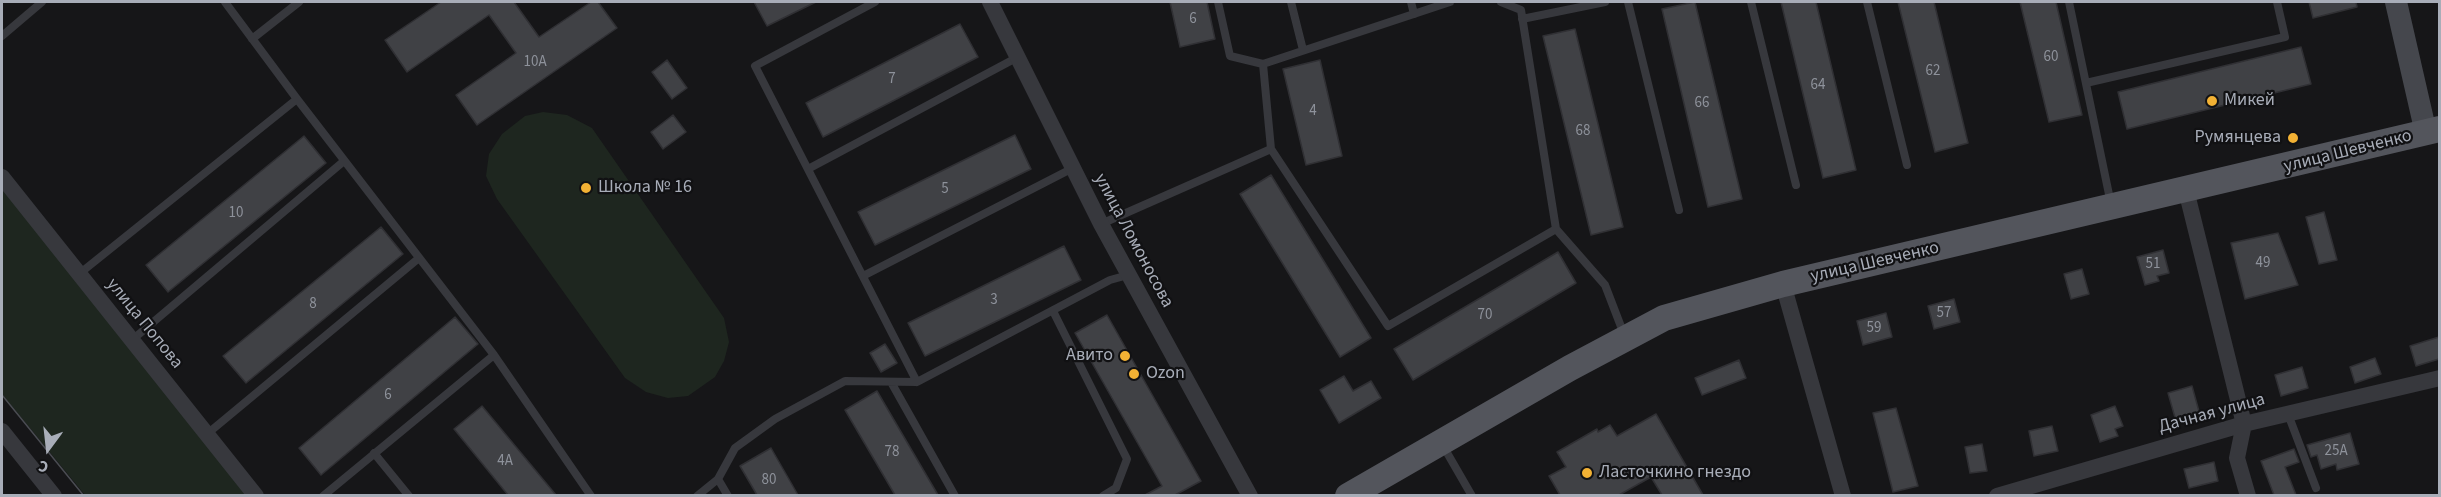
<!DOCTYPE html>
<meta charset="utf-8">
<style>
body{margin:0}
#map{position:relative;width:2441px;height:497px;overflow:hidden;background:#161618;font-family:"Source Sans 3",sans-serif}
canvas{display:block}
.frame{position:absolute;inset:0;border:3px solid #a8adb8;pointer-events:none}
.north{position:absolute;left:18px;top:419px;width:60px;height:60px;-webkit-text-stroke:4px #111113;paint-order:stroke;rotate:195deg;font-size:16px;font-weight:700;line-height:24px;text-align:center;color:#a8adb8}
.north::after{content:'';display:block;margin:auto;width:21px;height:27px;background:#a8adb8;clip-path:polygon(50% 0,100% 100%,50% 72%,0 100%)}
</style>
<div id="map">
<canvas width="2441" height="497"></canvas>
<div class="frame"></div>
<div class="north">С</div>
</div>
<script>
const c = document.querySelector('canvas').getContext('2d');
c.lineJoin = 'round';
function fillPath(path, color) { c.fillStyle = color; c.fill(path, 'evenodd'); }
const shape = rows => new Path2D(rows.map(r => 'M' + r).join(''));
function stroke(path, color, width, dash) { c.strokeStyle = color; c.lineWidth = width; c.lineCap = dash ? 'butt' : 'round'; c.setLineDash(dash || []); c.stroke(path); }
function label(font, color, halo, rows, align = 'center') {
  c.font = font + ' "Source Sans 3",sans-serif'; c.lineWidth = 4.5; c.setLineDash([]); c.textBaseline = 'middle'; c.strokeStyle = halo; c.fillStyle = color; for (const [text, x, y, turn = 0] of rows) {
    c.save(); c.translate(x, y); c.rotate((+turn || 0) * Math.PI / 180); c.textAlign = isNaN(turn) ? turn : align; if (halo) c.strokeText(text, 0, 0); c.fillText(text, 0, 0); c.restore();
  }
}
fillPath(shape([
 [543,112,567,115,592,128,724,318,729,342,724,361,715,377,688,396,668,398,646,392,625,378,497,199,486,176,489,154,502,134,525,116],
 [2,181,253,495,85,495,2,394]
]), '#1e261f');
const building = shape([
 [441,2,514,2,539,37,591,2,598,2,617,28,477,125,456,95,516,53,489,15,407,72,385,40,441,2],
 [754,2,816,2,767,26,754,2],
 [1170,2,1207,2,1215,39,1180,47,1170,2],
 [1695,2,1742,199,1708,207,1662,9,1695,2],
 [1781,2,1816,2,1856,170,1823,178,1781,2],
 [1898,2,1934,2,1968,143,1935,152,1898,2],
 [2020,2,2056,2,2082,115,2049,122,2020,2],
 [2309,2,2356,2,2357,7,2313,18,2309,2],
 [960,24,978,57,823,137,806,103,960,24],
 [1575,29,1623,227,1591,235,1543,36,1575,29],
 [2301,47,2311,84,2127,129,2118,92,2301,47],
 [667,60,687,88,672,99,652,72,667,60],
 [1320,60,1342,156,1306,165,1283,69,1320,60],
 [673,115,686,132,663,149,651,132,673,115],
 [1015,135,1031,169,875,245,858,212,1015,135],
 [304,136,326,163,168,292,146,265,304,136],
 [1271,175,1371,338,1340,357,1240,194,1271,175],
 [2324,212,2337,260,2319,264,2306,217,2324,212],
 [381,227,403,254,246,383,223,356,381,227],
 [2278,233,2298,285,2245,299,2231,243,2278,233],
 [1064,246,1081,280,925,356,908,323,1064,246],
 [2163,250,2169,273,2157,276,2159,281,2145,285,2137,257,2163,250],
 [1558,252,1576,283,1413,380,1394,349,1558,252],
 [2082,269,2089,294,2071,299,2064,274,2082,269],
 [1954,299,1960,322,1934,329,1928,306,1954,299],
 [1886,313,1892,337,1863,345,1857,321,1886,313],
 [1107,315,1201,481,1175,495,1145,495,1162,486,1075,333,1107,315],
 [455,317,478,344,321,475,299,448,455,317],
 [2439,337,2439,359,2416,366,2410,346,2439,337],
 [885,344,897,363,881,372,870,353,885,344],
 [2375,358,2381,374,2355,383,2350,367,2375,358],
 [1739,360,1746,378,1702,395,1695,378,1739,360],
 [2302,367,2308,388,2281,396,2275,375,2302,367],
 [1344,376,1353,391,1371,381,1381,398,1339,423,1320,390,1344,376],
 [2192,386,2200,415,2176,421,2168,393,2192,386],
 [877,391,938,495,895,495,845,410,877,391],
 [482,406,556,495,508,495,454,429,482,406],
 [2115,406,2123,426,2115,429,2118,436,2100,442,2091,415,2115,406],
 [1896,408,1918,486,1893,492,1873,413,1896,408],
 [1656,414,1703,495,1662,495,1651,477,1619,495,1560,495,1549,476,1566,467,1557,452,1597,429,1598,432,1610,425,1617,436,1656,414],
 [2052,426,2058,451,2034,456,2029,431,2052,426],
 [2350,433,2359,464,2337,470,2336,464,2321,469,2317,455,2311,457,2307,445,2350,433],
 [1982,444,1987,471,1970,473,1965,447,1982,444],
 [771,448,798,495,757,495,740,466,771,448],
 [2294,449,2299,462,2285,467,2296,495,2274,495,2261,461,2294,449],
 [2214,462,2218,481,2189,488,2184,469,2214,462]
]);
fillPath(building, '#404145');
stroke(building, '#303034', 1.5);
stroke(shape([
 [225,2,297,99,494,355,323,496],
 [875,2,755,66,917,382],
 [1218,2,1230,56,1263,64],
 [1291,2,1303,50],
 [1411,2,1414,14],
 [1501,2,1521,10,1556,229],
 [1628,2,1679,210],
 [1751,2,1796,185],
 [1867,2,1907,165],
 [2069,2,2111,204],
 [1522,19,1605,2],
 [2,36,42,2],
 [252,39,299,2],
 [2086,83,2285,37,2277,2],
 [1271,149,1263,64,1450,2],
 [808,169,1018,57],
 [1101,224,1271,149,1388,326,1556,229,1605,285,1625,337],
 [79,274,297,99],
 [863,276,1073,168],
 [1053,311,1127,459,1116,488,1103,496],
 [132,340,344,161],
 [494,355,591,496],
 [891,382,955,496],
 [2288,414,2316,488],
 [207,434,419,258],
 [1442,444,1472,496],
 [374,453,409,496],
 [718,479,728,496],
 [697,496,718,479,735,448,775,419,845,381,917,382,1110,280,1128,275]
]), '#37383d', 8);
stroke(shape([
 [990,2,1101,224,1250,496],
 [2,177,256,496],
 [2186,190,2244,424,2237,458,2248,496],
 [1783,284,1843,496],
 [2,431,54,496],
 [1997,496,2244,424,2440,378]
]), '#37383d', 16);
stroke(shape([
 [2396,2,2426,133]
]), '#45474d', 22);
stroke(shape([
 [1348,496,1570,368,1664,318,1783,284,2440,129]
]), '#53555c', 26);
stroke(shape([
 [2,395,84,496]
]), '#4a4c52', 1.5);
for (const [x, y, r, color] of [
 [2212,101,6,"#f2b134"],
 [2293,138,6,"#f2b134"],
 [586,188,6,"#f2b134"],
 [1125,356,6,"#f2b134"],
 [1134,374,6,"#f2b134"],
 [1587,473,6,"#f2b134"]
]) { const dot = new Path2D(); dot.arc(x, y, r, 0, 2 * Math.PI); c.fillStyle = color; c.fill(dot); stroke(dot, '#111113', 2); }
label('15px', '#8e929b', null, [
 ["6",1193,20],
 ["60",2051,58],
 ["10А",535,63],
 ["62",1933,72],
 ["7",892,80],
 ["64",1818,86],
 ["66",1702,104],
 ["4",1313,112],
 ["68",1583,132],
 ["5",945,190],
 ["10",236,214],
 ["49",2263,264],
 ["51",2153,265],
 ["3",994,301],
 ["8",313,305],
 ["57",1944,314],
 ["70",1485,316],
 ["59",1874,329],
 ["6",388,396],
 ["25А",2336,452],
 ["78",892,453],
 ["4А",505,462],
 ["80",769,481]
]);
label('18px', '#a8adb8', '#111113', [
 ["Микей",2224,101],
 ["Румянцева",2281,138,"right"],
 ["Школа № 16",598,188],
 ["Авито",1113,356,"right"],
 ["Ozon",1146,374],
 ["Ласточкино гнездо",1599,473]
], 'left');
label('18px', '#a8adb8', '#111113', [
 ["улица Шевченко",2348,152,-14],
 ["улица Ломоносова",1133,241,62],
 ["улица Шевченко",1875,263,-13],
 ["улица Попова",144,324,51],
 ["Дачная улица",2212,414,-15]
]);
</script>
